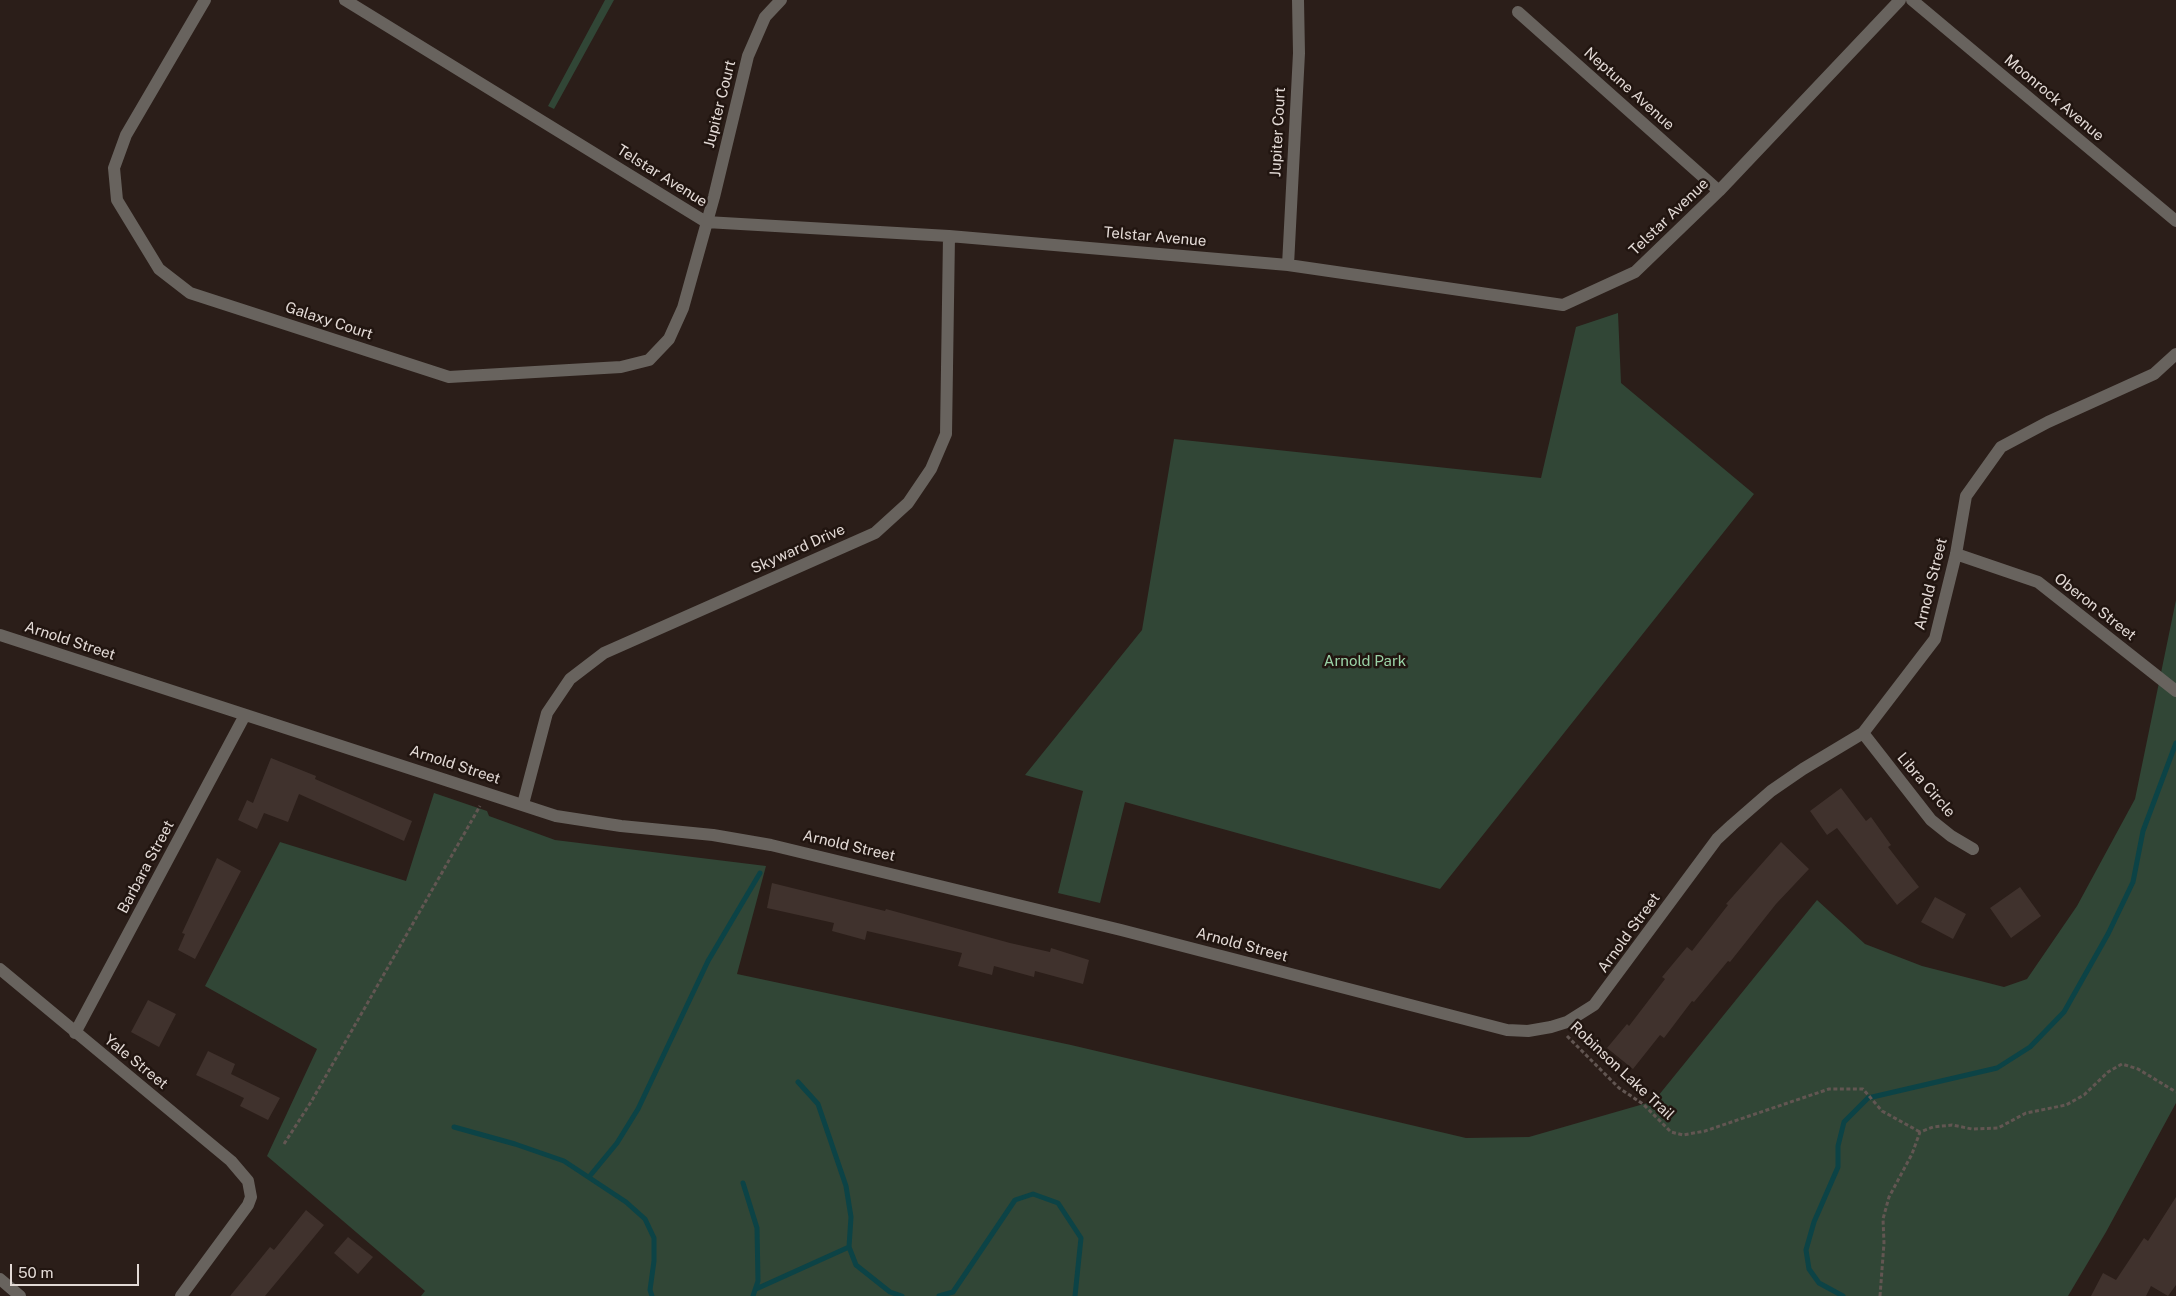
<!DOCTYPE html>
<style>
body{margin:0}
#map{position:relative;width:2176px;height:1296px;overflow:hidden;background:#2b1e19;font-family:"Public Sans",sans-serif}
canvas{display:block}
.scale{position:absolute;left:10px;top:1264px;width:129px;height:22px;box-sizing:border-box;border:2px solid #e3dad6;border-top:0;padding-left:6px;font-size:15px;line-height:18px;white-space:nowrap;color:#e3dad6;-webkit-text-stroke:4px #211510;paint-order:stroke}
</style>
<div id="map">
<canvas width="2176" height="1296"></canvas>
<div class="scale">50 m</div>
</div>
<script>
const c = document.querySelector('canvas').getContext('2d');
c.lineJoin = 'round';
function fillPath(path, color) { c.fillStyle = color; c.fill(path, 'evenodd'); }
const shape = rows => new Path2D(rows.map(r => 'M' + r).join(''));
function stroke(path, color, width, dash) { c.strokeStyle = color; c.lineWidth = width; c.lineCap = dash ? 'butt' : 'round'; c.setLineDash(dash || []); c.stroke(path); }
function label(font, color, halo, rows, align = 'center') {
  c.font = font + ' "Public Sans",sans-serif'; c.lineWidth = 5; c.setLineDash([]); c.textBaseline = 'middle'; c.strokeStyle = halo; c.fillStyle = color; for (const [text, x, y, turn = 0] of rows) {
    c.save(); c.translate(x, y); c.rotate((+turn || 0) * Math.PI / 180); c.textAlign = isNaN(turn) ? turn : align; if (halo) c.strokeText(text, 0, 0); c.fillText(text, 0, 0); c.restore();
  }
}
fillPath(shape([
 [605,0,614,0,554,109,548,106],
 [1618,313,1621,383,1754,494,1440,889,1125,802,1100,903,1058,893,1083,791,1025,775,1142,630,1174,439,1541,478,1576,327],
 [2176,600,2176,1103,2106,1232,2068,1296,421,1296,425,1291,267,1156,317,1049,205,986,280,842,406,881,434,793,487,811,489,816,555,840,766,866,737,974,1071,1045,1466,1138,1529,1137,1654,1101,1817,900,1865,944,1922,966,2004,987,2027,979,2077,906,2135,799]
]), '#314636');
stroke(shape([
 [798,1082,818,1104,846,1186,851,1217,849,1247,856,1265,890,1292,902,1296],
 [454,1127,515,1144,564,1161,626,1202,645,1219,654,1238,654,1261,650,1290,652,1296],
 [589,1177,617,1143,638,1109,708,961,760,873],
 [743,1183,757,1228,758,1281,753,1296],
 [756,1289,849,1247],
 [939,1296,953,1292,1015,1200,1033,1194,1058,1203,1081,1238,1075,1296],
 [1843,1296,1819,1283,1809,1269,1806,1250,1814,1222,1838,1167,1838,1146,1844,1122,1868,1098,1997,1068,2030,1047,2064,1012,2108,934,2133,882,2143,831,2176,743]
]), '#0c4346', 5);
fillPath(shape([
 [271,758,316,776,315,779,412,821,404,841,299,794,288,822,264,813,257,829,238,820,247,800,253,803],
 [1841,788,1866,821,1871,817,1891,845,1888,847,1919,887,1897,905,1837,828,1827,835,1810,811],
 [1781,842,1809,869,1776,904,1730,962,1728,961,1694,1002,1692,1001,1664,1038,1660,1035,1633,1069,1607,1048,1627,1024,1629,1026,1665,979,1662,977,1687,947,1692,951,1728,905,1726,904],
 [217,858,241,871,195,959,178,950,185,934,182,933],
 [772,883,885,911,886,909,1010,943,1050,952,1051,948,1089,960,1083,984,1035,971,1034,977,994,966,992,975,958,966,962,953,867,931,865,940,832,931,834,923,767,908],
 [2020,887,2041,916,2011,938,1990,908],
 [1935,897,1966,914,1953,939,1921,922],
 [148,1000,176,1014,159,1047,131,1032],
 [208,1051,235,1064,231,1074,280,1098,268,1120,240,1106,244,1098,196,1075],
 [2176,1197,2176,1285,2168,1296,2151,1286,2146,1296,2091,1296,2103,1273,2116,1280,2144,1238,2148,1241],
 [306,1210,324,1225,265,1296,230,1296,270,1247,274,1250],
 [348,1237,373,1257,358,1274,334,1253]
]), '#40322d');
stroke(shape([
 [1567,1036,1619,1088,1643,1104,1671,1132,1683,1135,1705,1131,1829,1089,1863,1089,1882,1111,1920,1132],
 [284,1144,311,1102,480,806],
 [1880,1296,1884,1243,1883,1219,1889,1197,1912,1154,1920,1132,1933,1127,1952,1125,1972,1129,1998,1128,2026,1113,2066,1105,2084,1095,2108,1072,2122,1064,2138,1069,2176,1092]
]), '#625652', 3, [4, 2.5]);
stroke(shape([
 [205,0,126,135,114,168,117,200,159,269,190,293,449,377,621,367,649,360,669,339,683,308,714,197,748,56,765,17,781,0],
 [345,0,706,222,949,236,1288,265,1563,305,1635,272,1719,191,1900,0],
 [1912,0,2176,221],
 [1518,12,1719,191],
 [1288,265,1299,53,1298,0],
 [1956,554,2038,582,2176,691],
 [0,635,556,816,621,826,713,835,771,845,1121,930,1507,1030,1528,1031,1551,1027,1567,1022,1594,1005,1717,839,1732,825,1771,791,1803,769,1863,733,1935,639,1956,554,1966,496,2001,447,2048,422,2154,374,2176,354],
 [1863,733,1931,820,1951,836,1973,849],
 [523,804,547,713,570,679,604,653,875,533,908,503,931,469,946,434,949,236],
 [0,969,231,1161,248,1181,251,1197,248,1205,181,1296],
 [75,1033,245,715],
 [0,1279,20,1296]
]), '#68635e', 12);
label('15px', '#e3dad6', '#211510', [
 ["Neptune Avenue",1629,89,42],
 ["Moonrock Avenue",2054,98,40],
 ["Jupiter Court",720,104,-76],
 ["Jupiter Court",1278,132,-87],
 ["Telstar Avenue",662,176,32],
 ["Telstar Avenue",1669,217,-44],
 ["Telstar Avenue",1155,237,5],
 ["Galaxy Court",329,321,18],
 ["Skyward Drive",798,549,-24],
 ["Arnold Street",1931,584,-76],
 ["Oberon Street",2095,607,38],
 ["Arnold Street",70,641,18],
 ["Arnold Street",455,765,18],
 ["Libra Circle",1926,785,49],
 ["Arnold Street",849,846,13],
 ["Barbara Street",146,867,-62],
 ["Arnold Street",1629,933,-54],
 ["Arnold Street",1242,945,15],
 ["Yale Street",136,1062,39],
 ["Robinson Lake Trail",1622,1071,43]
]);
label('15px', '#9bd3a7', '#211510', [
 ["Arnold Park",1365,661]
]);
</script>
